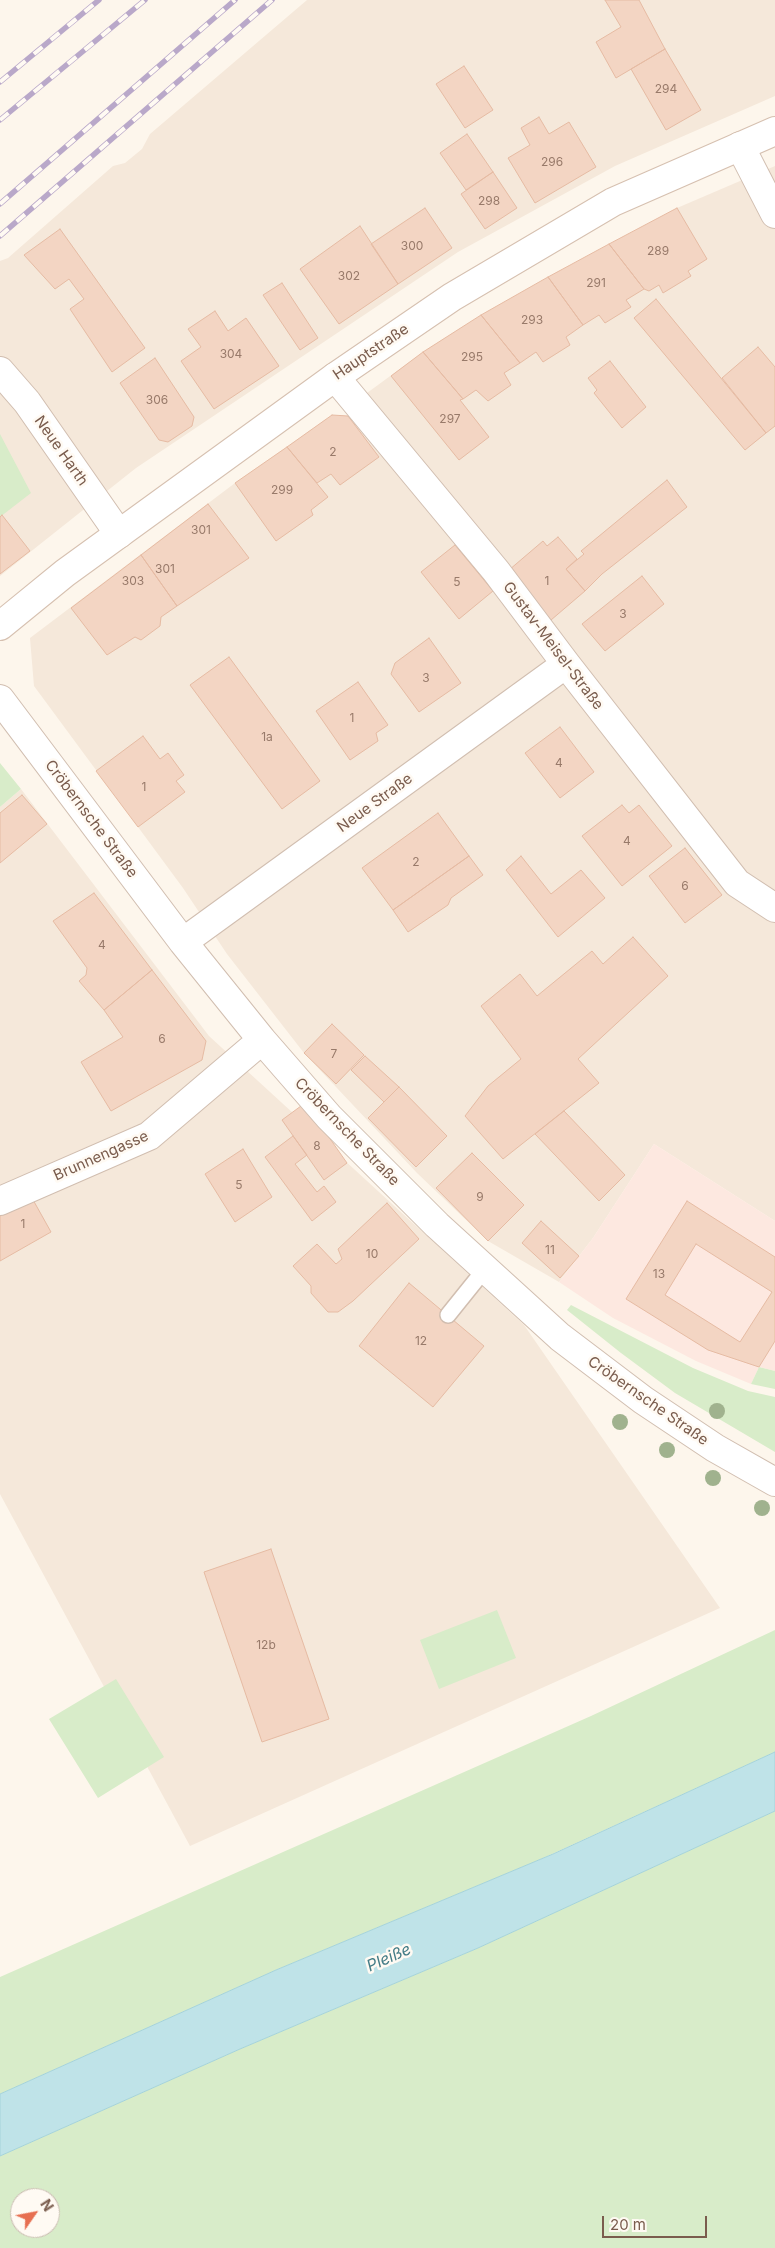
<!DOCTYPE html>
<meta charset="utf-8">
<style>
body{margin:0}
#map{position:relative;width:775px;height:2248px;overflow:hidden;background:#fdf6ec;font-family:Inter,sans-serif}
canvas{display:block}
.north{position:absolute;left:10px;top:2188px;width:50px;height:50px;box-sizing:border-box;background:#fffaf3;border:1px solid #cabbb1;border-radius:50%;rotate:57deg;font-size:14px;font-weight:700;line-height:20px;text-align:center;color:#7a5c4d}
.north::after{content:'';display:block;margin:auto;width:18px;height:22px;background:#e76f51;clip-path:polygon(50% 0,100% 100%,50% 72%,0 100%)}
.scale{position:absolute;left:602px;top:2216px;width:105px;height:22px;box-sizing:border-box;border:2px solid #7a5c4d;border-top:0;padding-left:6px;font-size:15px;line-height:18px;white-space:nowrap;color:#7a5c4d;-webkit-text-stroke:4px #fffaf3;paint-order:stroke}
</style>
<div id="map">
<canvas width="775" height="2248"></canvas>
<div class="north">N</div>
<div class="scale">20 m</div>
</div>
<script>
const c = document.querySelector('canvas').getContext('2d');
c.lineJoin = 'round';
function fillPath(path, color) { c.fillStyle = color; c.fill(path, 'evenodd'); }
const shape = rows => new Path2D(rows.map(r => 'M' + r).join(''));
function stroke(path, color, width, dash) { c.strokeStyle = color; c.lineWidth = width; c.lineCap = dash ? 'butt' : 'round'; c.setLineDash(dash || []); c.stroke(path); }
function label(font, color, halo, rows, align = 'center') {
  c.font = font + ' Inter,sans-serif'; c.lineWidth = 5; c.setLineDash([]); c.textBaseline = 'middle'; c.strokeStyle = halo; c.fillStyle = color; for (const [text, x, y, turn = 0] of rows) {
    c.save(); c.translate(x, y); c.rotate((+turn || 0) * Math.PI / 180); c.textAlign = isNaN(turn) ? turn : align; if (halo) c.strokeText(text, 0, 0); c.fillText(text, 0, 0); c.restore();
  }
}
fillPath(shape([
 [307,0,775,0,775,96,615,166,458,252,136,468,0,576,0,261,8,258,113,166,125,163,142,149,150,134],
 [775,166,775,1221,654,1144,593,1238,559,1282,488,1241,417,1173,304,1053,227,954,183,888,34,686,30,638,235,483,332,415,348,416,367,401,367,393,423,352,481,315,677,208],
 [21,789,209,1036,524,1325,720,1608,190,1846,0,1494,0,807]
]), '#f5e8da');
fillPath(shape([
 [654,1144,775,1221,775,1371,759,1367,751,1384,696,1361,613,1318,559,1282,593,1238]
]), '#fde8e0');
fillPath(shape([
 [0,434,31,493,0,517],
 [0,763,21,789,0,807],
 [571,1305,693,1368,748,1391,775,1397,775,1452,675,1393,621,1353,567,1310],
 [759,1367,775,1371,775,1389,751,1384],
 [497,1610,516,1658,439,1689,420,1640],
 [775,1630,775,1752,539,1860,276,1970,0,2094,0,1977,591,1716],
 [116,1679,164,1757,98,1798,49,1719],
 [775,1811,775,2248,0,2248,0,2156,240,2049,478,1948],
 [20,2198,50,2198,50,2228,20,2228]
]), '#d8ecc9');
const water = shape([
 [775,1752,775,1811,478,1948,240,2049,0,2156,0,2094,276,1970,553,1854,775,1752]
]);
fillPath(water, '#bfe3e8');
stroke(water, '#a5d3da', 1);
const building = shape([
 [605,0,639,0,665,49,616,78,596,42,621,27,605,0],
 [665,49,701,110,666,130,631,69,665,49],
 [464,66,493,110,465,128,436,84,464,66],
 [539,117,549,134,569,122,596,167,535,203,508,158,530,145,521,128,539,117],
 [467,134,493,172,466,190,440,153,467,134],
 [493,172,517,208,485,229,461,194,493,172],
 [425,208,452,248,398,284,371,244,425,208],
 [677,208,707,259,688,271,691,276,663,293,659,285,649,291,644,289,609,244,677,208],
 [360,226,398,284,339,324,300,269,360,226],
 [60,229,145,348,112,372,70,309,84,299,69,279,55,289,24,255,60,229],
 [609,244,644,289,626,300,631,307,605,323,599,315,583,325,548,277,609,244],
 [548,277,583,325,566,337,570,345,543,362,536,352,520,363,481,315,548,277],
 [282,283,318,338,300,350,263,295,282,283],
 [656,299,766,433,745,450,634,318,656,299],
 [215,311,228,331,246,318,279,366,214,409,181,361,201,347,188,329,215,311],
 [481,315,520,363,504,373,511,385,488,401,476,390,463,399,423,352,481,315],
 [758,347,775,367,775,426,766,433,722,378,758,347],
 [423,352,463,399,460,400,489,437,459,460,391,376,423,352],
 [155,358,194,417,192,426,168,442,159,440,120,383,155,358],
 [610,361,646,407,622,428,594,393,597,390,588,378,610,361],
 [332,415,348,416,379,457,340,485,331,474,317,483,287,447,332,415],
 [287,447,328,497,311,510,313,515,276,541,235,483,287,447],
 [667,480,687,507,602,574,585,591,566,569,584,554,581,551,667,480],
 [208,504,249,558,177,606,141,555,208,504],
 [2,515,30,551,0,574,0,517,2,515],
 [558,537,577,559,566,569,585,591,551,620,509,570,543,541,547,546,558,537],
 [455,545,493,591,459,619,421,572,455,545],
 [141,555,177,606,161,617,160,626,141,640,135,637,107,655,71,608,141,555],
 [642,576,664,604,605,651,582,624,642,576],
 [429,638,461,683,419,712,391,674,395,663,429,638],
 [229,657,320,781,282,809,190,685,229,657],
 [358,682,388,725,376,733,378,741,350,760,316,711,358,682],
 [560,727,594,772,560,798,525,753,560,727],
 [143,736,160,759,168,753,184,775,176,781,185,792,138,827,96,771,143,736],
 [22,795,47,824,0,863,0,813,22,795],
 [622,805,629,813,639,805,672,846,622,886,582,836,622,805],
 [438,813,469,856,393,910,362,868,438,813],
 [685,848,722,895,685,923,649,876,685,848],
 [469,856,483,875,451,898,448,905,408,932,393,910,469,856],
 [521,856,551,894,581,870,605,898,558,937,506,870,521,856],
 [94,893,152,970,104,1010,79,981,86,975,87,968,53,921,94,893],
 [633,937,668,976,578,1059,599,1083,503,1159,465,1116,488,1086,521,1059,481,1006,520,974,537,996,592,951,603,964,633,937],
 [152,970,206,1041,202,1060,111,1111,81,1062,123,1037,104,1010,152,970],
 [332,1024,364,1055,336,1084,304,1053,332,1024],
 [365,1056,399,1087,384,1102,351,1070,365,1056],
 [399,1087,447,1136,416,1167,368,1118,399,1087],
 [305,1103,347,1163,324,1180,282,1120,305,1103],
 [564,1111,625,1175,599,1201,535,1134,564,1111],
 [293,1136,307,1155,295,1164,317,1192,324,1186,336,1202,312,1221,265,1157,293,1136],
 [243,1149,272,1197,235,1222,205,1174,243,1149],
 [472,1153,524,1205,488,1241,436,1188,472,1153],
 [32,1198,51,1232,0,1261,0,1216,32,1198],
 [687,1201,775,1257,775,1341,759,1367,708,1350,626,1299,687,1201],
 [696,1244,772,1292,740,1342,665,1295,696,1244],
 [387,1203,419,1239,353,1301,338,1312,328,1312,311,1293,311,1286,293,1266,317,1244,336,1264,342,1259,338,1249,387,1203],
 [541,1221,579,1256,560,1278,522,1243,541,1221],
 [409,1283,484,1346,433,1407,359,1346,409,1283],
 [271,1549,329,1719,262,1742,204,1572,271,1549]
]);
fillPath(building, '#f3d5c3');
stroke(building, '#e6bba3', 1);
const lane = shape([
 [448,1315,485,1269]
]);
const street = shape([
 [740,146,775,214],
 [0,371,27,402,119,534],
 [335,377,496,571,566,664,737,883,775,908],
 [0,699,183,942,262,1040,329,1117,437,1225,560,1337,643,1400,715,1448,775,1482],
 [183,942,566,664],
 [0,1201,149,1136,262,1040]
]);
const secondary = shape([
 [0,626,65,573,335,377,452,297,613,202,775,131]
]);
stroke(lane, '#d1beb0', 18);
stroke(street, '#d1beb0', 30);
stroke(secondary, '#d6c0b0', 30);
stroke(lane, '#fff', 15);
stroke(street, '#fff', 28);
stroke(secondary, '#fff', 28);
const rail = shape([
 [0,82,99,0],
 [0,120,145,0],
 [0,204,235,0],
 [0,236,272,0]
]);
stroke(rail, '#b9a8c9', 5.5);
stroke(rail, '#fffaf3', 4, [11]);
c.fillStyle = '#a0b28e';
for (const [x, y] of [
 [717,1411],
 [620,1422],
 [667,1450],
 [713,1478],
 [762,1508]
]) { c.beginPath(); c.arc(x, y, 8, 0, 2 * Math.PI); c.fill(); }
label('12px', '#987a6a', null, [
 ["294",666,89],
 ["296",552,162],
 ["298",489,201],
 ["300",412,246],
 ["289",658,251],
 ["302",349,276],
 ["291",596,283],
 ["293",532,320],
 ["304",231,354],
 ["295",472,357],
 ["306",157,400],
 ["297",450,419],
 ["2",333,452],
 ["299",282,490],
 ["301",201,530],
 ["301",165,569],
 ["303",133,581],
 ["1",547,581],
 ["5",457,582],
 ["3",623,614],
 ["3",426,678],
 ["1",352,718],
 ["1a",267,737],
 ["4",559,763],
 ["1",144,787],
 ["4",627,841],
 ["2",416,862],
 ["6",685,886],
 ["4",102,945],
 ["6",162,1039],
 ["7",334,1054],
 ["8",317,1146],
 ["5",239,1185],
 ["9",480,1197],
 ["1",23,1224],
 ["11",550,1250],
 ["10",372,1254],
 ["13",659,1274],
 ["12",421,1341],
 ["12b",266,1645]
]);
label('15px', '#7a5c4d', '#fffaf3', [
 ["Hauptstraße",371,352,-34],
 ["Neue Harth",61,451,55],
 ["Gustav-Meisel-Straße",553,646,53],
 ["Neue Straße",375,803,-36],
 ["Cröbernsche Straße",91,819,53],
 ["Cröbernsche Straße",347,1132,46],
 ["Brunnengasse",101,1156,-24],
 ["Cröbernsche Straße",648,1401,35]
]);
label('italic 16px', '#437c86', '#fffaf3', [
 ["Pleiße",389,1958,-24]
]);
</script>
